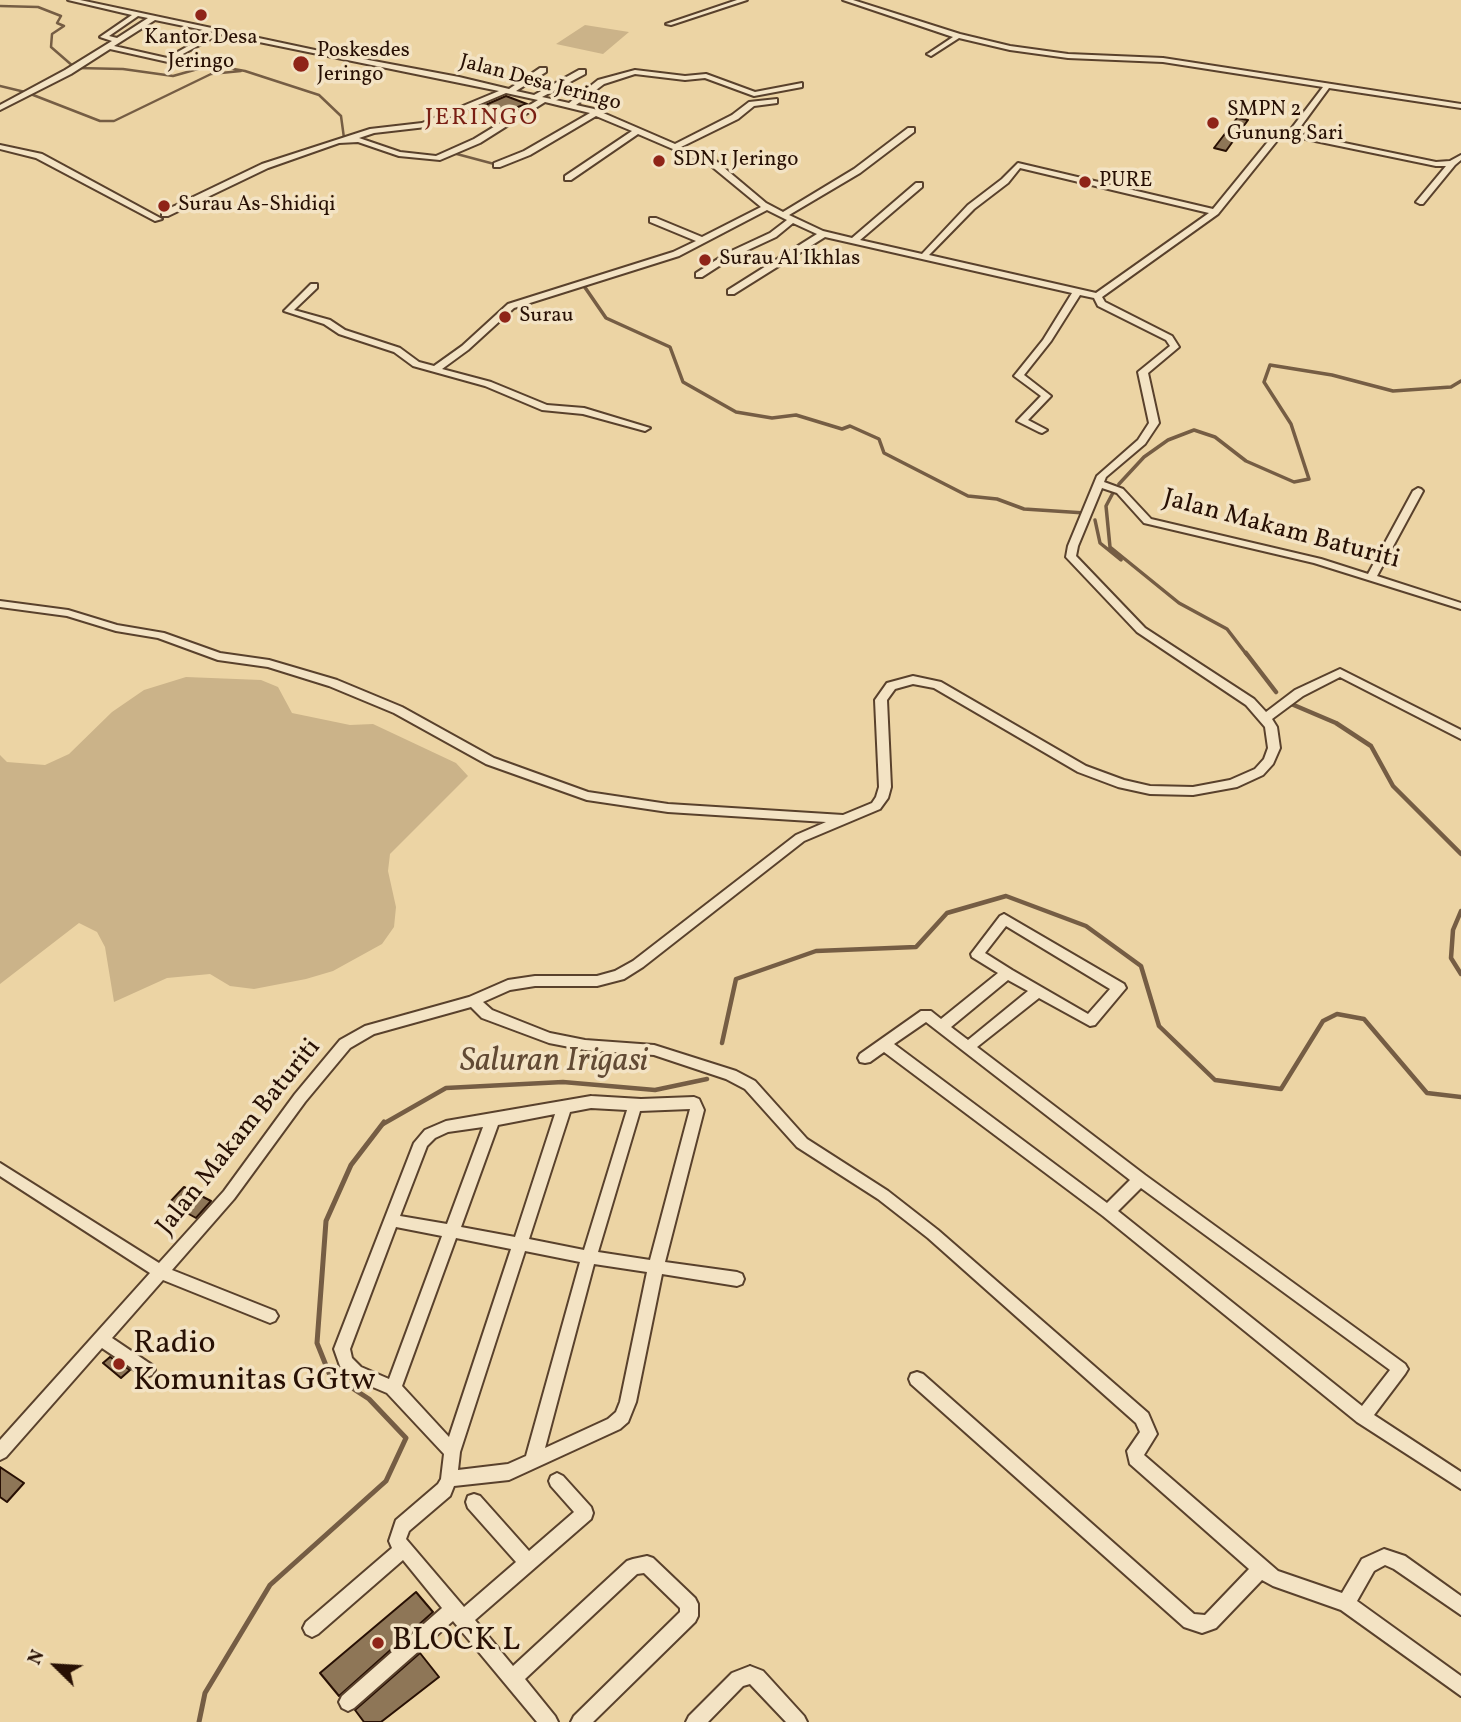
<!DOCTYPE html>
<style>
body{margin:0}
#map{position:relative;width:1461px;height:1722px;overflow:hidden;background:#ecd4a4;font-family:Vollkorn,serif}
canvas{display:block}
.north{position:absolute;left:21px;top:1631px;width:70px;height:70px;-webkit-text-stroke:5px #f3e3c4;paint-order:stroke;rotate:294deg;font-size:19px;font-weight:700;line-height:28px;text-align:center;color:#281004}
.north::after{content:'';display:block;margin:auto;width:24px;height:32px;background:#281004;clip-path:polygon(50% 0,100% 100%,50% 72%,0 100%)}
</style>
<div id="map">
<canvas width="1461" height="1722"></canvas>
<div class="north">N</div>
</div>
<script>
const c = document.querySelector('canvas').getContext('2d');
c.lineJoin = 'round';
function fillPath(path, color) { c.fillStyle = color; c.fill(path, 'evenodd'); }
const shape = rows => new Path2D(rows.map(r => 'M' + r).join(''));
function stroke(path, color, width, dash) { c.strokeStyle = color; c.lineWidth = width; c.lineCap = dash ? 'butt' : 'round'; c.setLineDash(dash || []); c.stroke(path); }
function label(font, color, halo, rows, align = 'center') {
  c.font = font + ' Vollkorn,serif'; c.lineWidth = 7; c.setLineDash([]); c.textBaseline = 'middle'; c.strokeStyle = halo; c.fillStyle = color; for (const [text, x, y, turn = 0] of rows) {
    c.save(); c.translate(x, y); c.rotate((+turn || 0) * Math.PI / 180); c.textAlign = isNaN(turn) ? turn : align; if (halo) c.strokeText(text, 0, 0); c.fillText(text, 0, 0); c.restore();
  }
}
fillPath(shape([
 [585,25,629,32,603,54,556,44],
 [186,677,261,680,278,687,292,713,350,725,373,724,456,763,468,776,390,854,388,871,396,907,394,927,382,944,333,971,306,979,254,989,230,986,210,974,167,978,114,1002,105,947,97,932,79,923,0,984,0,755,7,762,45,765,69,754,112,712,144,690]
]), '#cbb389');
stroke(shape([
 [0,6,38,7,61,16,57,23,64,26,52,34,51,47,74,67],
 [77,68,123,69,173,76,212,65,245,71,319,95,341,116,344,138],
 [0,86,25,92],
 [28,93,100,121,114,121,211,74,241,71],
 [453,153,498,165],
 [583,284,585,288]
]), '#755d44', 2.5);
stroke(shape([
 [584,286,606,318,670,347,683,382,736,412,772,418,796,415,842,429,850,426,879,439,884,453,968,496,997,499,1024,509,1085,513],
 [1119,484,1144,457,1168,440,1194,430,1215,437,1246,461,1294,482,1309,479,1291,424,1264,382,1270,365,1332,375,1393,391,1451,387,1461,381],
 [1115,489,1106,506,1110,547,1179,603,1227,629,1247,655],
 [1095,520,1100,543,1121,560]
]), '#755d44', 3.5);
stroke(shape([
 [1246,653,1276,692],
 [1289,703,1336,723,1371,746,1393,786,1461,854],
 [1461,911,1453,930,1451,958,1461,974],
 [722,1043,736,979,816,951,916,947,947,913,1006,896,1086,926,1141,966,1159,1026,1215,1080,1281,1089,1323,1021,1337,1014,1364,1019,1427,1093,1461,1097],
 [383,1124,446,1088,563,1082,655,1090,707,1079]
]), '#755d44', 4.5);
stroke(shape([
 [199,1722,205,1693,270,1585,386,1481,406,1438,369,1399,329,1373,317,1343,326,1221,351,1165,384,1122]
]), '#755d44', 5);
const building = shape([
 [506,96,527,104,496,114,483,106,506,96],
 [1237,118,1248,120,1226,151,1214,148,1237,118],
 [184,1187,211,1201,196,1218,169,1203,184,1187],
 [110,1357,130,1370,121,1378,103,1363,110,1357],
 [0,1467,24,1483,7,1502,0,1497,0,1467],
 [416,1592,433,1612,339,1696,320,1673,416,1592],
 [420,1653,439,1677,381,1722,364,1722,355,1710,420,1653]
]);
fillPath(building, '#8e7657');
stroke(building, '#281004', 2);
const minor = shape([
 [68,0,80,0,315,50,459,77,509,89,540,68,546,68,546,72,516,91,534,95,579,70,585,70,585,74,542,97,569,103,598,80,635,70,685,76,706,74,755,92,802,83,802,87,754,96,705,78,685,80,635,74,604,84,576,105,594,109,675,144,732,115,749,102,777,99,777,103,754,106,738,119,681,147,716,161,766,203,783,212,854,169,908,128,914,128,914,132,860,173,789,215,823,231,852,238,916,183,922,183,922,187,860,240,922,254,968,205,1002,179,1018,163,1213,209,1275,133,1288,133,1323,87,1163,62,1068,58,1010,50,959,38,931,56,927,54,929,53,953,37,843,0,853,0,960,34,1010,46,1068,54,1163,58,1461,104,1461,108,1329,88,1296,133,1436,162,1450,161,1461,155,1461,160,1455,165,1423,204,1420,204,1416,202,1446,166,1436,166,1296,137,1280,137,1218,214,1102,297,1105,302,1172,336,1179,347,1148,373,1159,423,1145,444,1106,477,1104,482,1123,489,1151,519,1321,559,1368,574,1413,491,1418,488,1421,489,1423,491,1377,576,1461,603,1461,609,1314,563,1144,523,1117,493,1102,488,1078,546,1076,556,1145,628,1254,699,1266,712,1295,690,1340,669,1461,730,1461,739,1340,677,1303,696,1272,719,1277,727,1280,748,1273,764,1263,775,1237,787,1193,795,1150,794,1118,787,1078,772,934,688,913,684,895,689,887,700,891,787,888,798,880,809,804,841,643,967,624,979,597,986,535,986,510,990,483,1002,492,1010,550,1033,585,1040,654,1045,736,1071,755,1081,807,1139,888,1191,938,1230,1148,1413,1157,1434,1144,1455,1278,1571,1342,1593,1362,1559,1384,1549,1405,1556,1461,1596,1461,1615,1394,1569,1385,1565,1374,1571,1357,1601,1461,1676,1461,1696,1341,1610,1273,1586,1262,1580,1216,1628,1202,1633,1184,1627,911,1384,909,1379,911,1374,917,1372,923,1374,1194,1614,1205,1615,1249,1569,1130,1464,1127,1451,1140,1432,1136,1423,928,1238,878,1199,797,1147,745,1089,726,1079,654,1055,585,1050,549,1043,482,1018,471,1007,374,1034,350,1048,305,1102,234,1199,172,1270,275,1311,278,1316,275,1321,270,1323,163,1280,112,1338,152,1365,155,1370,152,1375,147,1377,142,1375,102,1348,6,1457,0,1460,0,1440,150,1273,0,1176,0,1163,159,1263,224,1191,295,1094,340,1040,365,1026,469,997,508,980,535,976,597,976,615,971,633,961,796,835,826,822,668,812,587,800,486,764,394,713,329,686,268,667,218,660,158,638,116,631,67,616,0,607,0,601,68,610,117,625,164,633,220,653,269,660,337,680,402,707,494,758,588,792,668,804,843,815,872,803,876,797,879,787,875,700,887,683,913,676,941,682,1086,766,1124,780,1150,786,1193,787,1230,780,1255,769,1264,759,1268,748,1265,727,1246,705,1137,632,1066,557,1068,546,1097,476,1138,440,1149,423,1138,372,1170,346,1166,340,1098,306,1094,298,1080,295,1051,341,1024,375,1051,396,1028,420,1047,430,1042,433,1039,432,1017,421,1041,396,1014,376,1043,340,1072,293,825,237,734,294,728,294,728,290,817,234,793,223,776,237,733,257,702,277,696,277,696,273,727,253,770,233,787,220,767,210,679,256,514,308,468,350,442,369,491,382,547,405,584,408,650,428,645,431,583,414,542,410,485,386,413,366,394,352,339,334,324,324,284,311,311,284,317,284,317,288,294,310,330,320,345,330,400,348,419,362,434,366,462,346,508,304,673,252,696,241,650,222,650,218,656,218,702,237,761,207,710,165,638,134,571,180,565,180,565,176,632,131,596,116,530,155,500,167,494,167,494,163,524,151,590,113,545,102,480,143,440,160,399,156,358,142,339,143,268,168,168,216,162,216,162,212,262,164,370,129,422,123,499,91,220,34,168,62,110,49,71,74,0,110,0,105,65,70,112,41,100,37,132,15,68,0],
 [138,16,148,18,117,38,109,36,138,16],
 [155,20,213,32,167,58,114,46,155,20],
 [506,93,538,100,474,139,436,156,400,152,359,138,374,133,426,127,506,93],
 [1020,168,1209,213,1096,293,929,255,974,209,1008,183,1020,168],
 [737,0,747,0,671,25,666,24,737,0],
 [0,145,42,154,162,219,155,221,36,158,0,149,0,145],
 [1004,914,1124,984,1126,988,1095,1025,1090,1026,1039,998,977,1047,1145,1175,1405,1364,1408,1369,1405,1374,1374,1415,1461,1472,1461,1489,1357,1422,1103,1216,884,1052,870,1062,865,1063,860,1062,858,1058,860,1054,921,1011,931,1011,941,1019,998,973,972,957,971,954,1000,916,1004,914],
 [1006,926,1110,989,1088,1014,1012,970,985,953,1006,926],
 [1008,980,1028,991,968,1040,951,1027,1008,980],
 [926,1022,1130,1180,1107,1203,894,1044,926,1022],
 [1141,1188,1390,1370,1362,1406,1118,1211,1141,1188],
 [591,1096,641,1099,694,1097,699,1099,704,1110,665,1262,737,1272,742,1274,744,1279,742,1284,737,1286,662,1274,636,1402,628,1422,620,1429,509,1480,454,1486,450,1496,409,1531,406,1539,464,1607,516,1562,468,1508,466,1502,468,1496,474,1494,480,1496,529,1551,574,1512,551,1486,549,1481,551,1476,557,1473,563,1476,591,1507,593,1513,591,1519,475,1620,513,1666,627,1561,633,1559,647,1556,653,1558,695,1598,698,1604,698,1616,695,1622,593,1722,571,1722,574,1716,680,1612,680,1608,644,1573,637,1574,525,1679,555,1716,558,1722,537,1722,453,1621,354,1708,348,1711,342,1708,339,1702,342,1696,442,1608,403,1560,318,1634,312,1637,306,1634,303,1628,306,1622,392,1548,389,1541,396,1520,438,1484,441,1479,444,1454,387,1393,349,1377,340,1366,334,1349,414,1143,425,1130,446,1121,591,1096],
 [591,1108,627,1110,584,1250,529,1239,570,1112,591,1108],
 [690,1109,650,1260,598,1252,640,1111,690,1109],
 [555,1114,515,1237,461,1227,498,1125,555,1114],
 [483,1127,447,1224,400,1216,427,1146,435,1138,448,1132,483,1127],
 [396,1227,442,1236,389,1379,361,1367,352,1358,350,1349,396,1227],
 [456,1238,511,1249,449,1437,402,1386,456,1238],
 [525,1251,580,1262,526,1456,508,1464,458,1470,460,1452,525,1251],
 [594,1264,647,1272,620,1402,616,1412,608,1419,545,1448,594,1264],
 [750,1666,763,1671,804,1716,807,1722,786,1722,750,1684,743,1686,708,1722,686,1722,689,1716,732,1673,750,1666]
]);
stroke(minor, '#59412c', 4);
fillPath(minor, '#f3e3c4');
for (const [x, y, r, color] of [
 [201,15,7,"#8f2418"],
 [301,64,9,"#8f2418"],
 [1213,123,7,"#8f2418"],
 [659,161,7,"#8f2418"],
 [1085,182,7,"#8f2418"],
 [164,206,7,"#8f2418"],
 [705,260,7,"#8f2418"],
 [505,317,7,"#8f2418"],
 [119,1364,7,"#8f2418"],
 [378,1643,7,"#8f2418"]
]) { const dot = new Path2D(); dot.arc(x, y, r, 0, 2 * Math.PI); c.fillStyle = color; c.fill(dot); stroke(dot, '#f3e3c4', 2.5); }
label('21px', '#281004', '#f3e3c4', [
 ["Kantor Desa",201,39,"center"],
 ["Jeringo",201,63,"center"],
 ["Poskesdes",317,52],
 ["Jeringo",317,76],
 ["SMPN 2",1227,111],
 ["Gunung Sari",1227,135],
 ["SDN 1 Jeringo",673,161],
 ["PURE",1099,182],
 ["Surau As-Shidiqi",178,206],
 ["Surau Al Ikhlas",719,260],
 ["Surau",519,317]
], 'left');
label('21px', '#281004', '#f3e3c4', [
 ["Jalan Desa Jeringo",540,84,15]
]);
c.letterSpacing = '2px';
label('24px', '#7a1f14', '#f3e3c4', [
 ["JERINGO",482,120]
]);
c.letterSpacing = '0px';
label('26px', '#281004', '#f3e3c4', [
 ["Jalan Makam Baturiti",1281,531,15],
 ["Jalan Makam Baturiti",240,1138,-51]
]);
label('32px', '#281004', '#f3e3c4', [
 ["Radio",133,1346],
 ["Komunitas GGtw",133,1383],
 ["BLOCK L",392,1643]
], 'left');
label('italic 33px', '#624a34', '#f3e3c4', [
 ["Saluran Irigasi",554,1064]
]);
</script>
